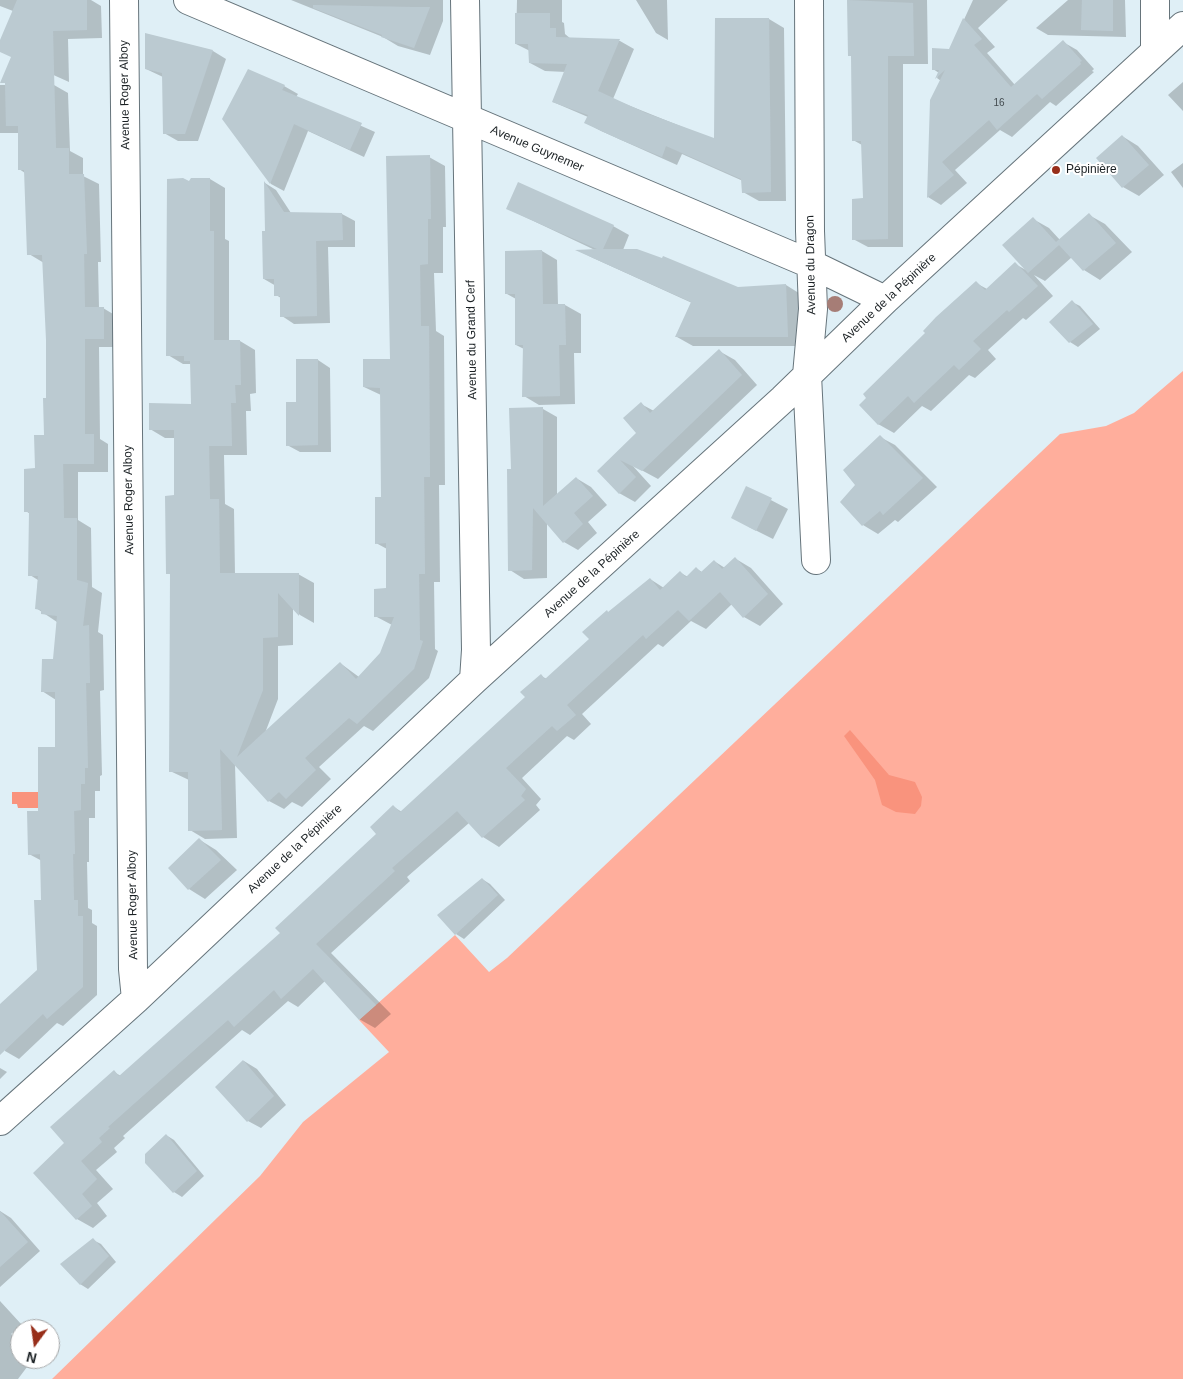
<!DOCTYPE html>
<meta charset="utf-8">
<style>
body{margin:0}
#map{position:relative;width:1183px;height:1379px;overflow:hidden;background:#dfeff6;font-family:Helvetica,sans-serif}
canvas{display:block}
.north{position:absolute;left:10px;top:1319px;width:50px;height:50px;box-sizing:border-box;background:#fff;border:1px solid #a4a6a7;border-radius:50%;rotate:194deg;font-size:14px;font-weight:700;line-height:20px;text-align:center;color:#1b2124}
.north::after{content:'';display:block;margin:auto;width:18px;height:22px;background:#972e1a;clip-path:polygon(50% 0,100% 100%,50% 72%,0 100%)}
</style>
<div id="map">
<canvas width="1183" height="1379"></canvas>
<div class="north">N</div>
</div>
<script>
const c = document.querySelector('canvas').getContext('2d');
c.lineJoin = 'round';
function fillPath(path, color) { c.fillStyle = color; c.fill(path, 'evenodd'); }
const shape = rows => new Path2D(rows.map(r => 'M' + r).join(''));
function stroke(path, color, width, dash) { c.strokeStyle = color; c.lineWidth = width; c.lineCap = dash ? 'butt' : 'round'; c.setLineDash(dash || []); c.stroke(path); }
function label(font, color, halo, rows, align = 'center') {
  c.font = font + ' Helvetica,sans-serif'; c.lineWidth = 4; c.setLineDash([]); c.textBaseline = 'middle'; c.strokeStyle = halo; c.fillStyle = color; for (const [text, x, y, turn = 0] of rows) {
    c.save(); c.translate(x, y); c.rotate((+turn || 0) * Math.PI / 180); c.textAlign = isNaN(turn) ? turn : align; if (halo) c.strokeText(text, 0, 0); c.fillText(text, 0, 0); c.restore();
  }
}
fillPath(shape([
 [1183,371,1183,1379,52,1379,260,1176,303,1122,389,1052,359,1020,455,935,489,972,507,958,1060,434,1106,426,1134,413]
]), '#ffae9c');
fillPath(shape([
 [850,730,889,775,915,782,922,797,921,806,915,814,896,812,882,805,875,780,844,736],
 [12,792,54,792,54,808,18,808,17,804,12,804]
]), '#f9937d');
fillPath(shape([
 [0,0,91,0,101,6,102,38,68,39,69,82,0,51,0,43,13,11,0,6],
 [291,0,443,0,443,21,430,55,398,46,383,37],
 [517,0,562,0,562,22,564,23,565,34,571,39,620,41,634,49,613,99,715,140,769,19,784,28,786,201,759,201,743,192,743,181,682,154,677,165,601,131,586,123,588,117,553,102,566,72,545,71,530,63,530,51,516,44],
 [636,0,667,0,668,40,656,33],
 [848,0,927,0,928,64,903,64,903,247,868,247,853,239,864,200,862,145,853,140,852,57],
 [973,0,1008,0,978,28,995,47,987,53,1015,85,1063,42,1077,50,1094,69,1092,71,1094,72,1056,106,1050,102,1012,137,1000,130,955,170,967,183,941,205,928,197,932,101,941,81,937,78,939,73,933,69,950,50],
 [1068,0,1125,0,1126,37,1048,35,1036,28],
 [213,51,226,59,198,141,178,141,164,133,163,77,146,69],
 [1183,82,1183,111,1168,95],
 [0,85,54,85,68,93,70,151,83,158,83,176,99,184,101,262,98,262,99,308,103,308,118,317,118,347,99,347,100,439,108,444,108,472,78,472,78,520,91,528,92,587,102,593,98,632,103,635,104,690,100,691,102,775,100,776,100,791,95,791,95,818,89,818,89,862,87,862,88,908,92,910,92,923,97,926,97,995,63,1026,57,1023,19,1059,5,1051,5,1030,0,1030,0,1005,38,971,43,902,42,861,29,854,57,748,56,700,42,691,54,660,57,622,36,608,38,580,30,575,30,514,26,511,46,436,47,340,44,263,29,254,25,173,19,169,19,133,0,133],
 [284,86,298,94,296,97,375,132,364,157,308,131,284,191,271,184,223,119],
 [1122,136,1138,146,1164,175,1139,196,1123,187],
 [429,157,445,166,446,227,443,227,443,273,434,273,436,331,444,336,445,485,439,485,440,582,434,582,435,649,438,651,429,678,373,731,364,726,319,767,331,779,302,807,292,802,284,809,269,801,235,764,237,838,205,839,190,830,189,780,170,771,172,575,167,573,175,497,175,438,165,438,150,429,192,405,192,364,183,364,168,355,190,183,210,179,225,188,225,239,229,241,229,341,240,341,255,350,256,393,250,394,251,411,246,411,247,455,224,455,225,504,234,509,235,575,298,574,314,583,314,623,300,615,293,608,293,645,278,646,278,699,265,733,340,663,359,677,381,654,392,625,375,616,387,590,387,549,376,543,383,499,381,395,364,387,391,360],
 [1183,163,1183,188,1171,172],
 [265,183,276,190,291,213,342,214,355,221,355,247,328,247,330,323,294,324,282,316,281,298,276,295,276,286,264,279,267,232],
 [508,209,613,226,629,235,623,250,738,288,786,285,802,295,804,346,693,346,677,337,692,303,593,258,579,251,597,251],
 [1089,215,1105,224,1132,252,1100,280,1084,270,1072,257,1045,281,1034,275,1053,296,1026,320,1023,318,988,350,996,359,975,378,969,375,931,411,922,406,894,433,878,424,976,283,987,289,1015,264,1026,270,1033,219,1049,228,1060,240],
 [542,251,557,260,558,305,565,305,581,314,581,353,574,353,575,404,539,405,524,396,524,349,516,345,516,299,507,294],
 [1072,302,1080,306,1100,329,1078,347,1070,342],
 [719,351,735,360,757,385,658,479,632,465,651,486,635,502,619,493,599,471,638,434,641,404,654,411],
 [318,360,330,368,331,452,300,452,287,445],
 [543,409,557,417,557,495,576,478,591,487,607,505,588,522,597,533,578,550,564,542,547,523,547,578,524,579,510,570,512,470],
 [880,437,895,445,937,487,898,522,895,520,878,534,863,525,857,485],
 [746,487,788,509,773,539,749,527],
 [736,559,751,568,783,604,760,626,744,617,732,604,706,629,691,621,663,647,658,644,582,714,591,724,574,740,567,736,522,778,541,799,536,805,540,810,499,847,483,837,469,823,407,877,410,881,331,953,391,1014,375,1028,359,1019,325,981,298,1007,288,1001,250,1035,242,1030,123,1136,125,1138,114,1148,117,1152,96,1170,113,1189,97,1203,107,1216,93,1228,77,1219,34,1173,66,1143,114,1072,121,1076,282,933,378,834,394,807,402,812,527,697,541,676,547,679,591,639,609,613,650,579,664,588,681,573,688,577,697,569,702,572,714,561,725,568],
 [200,840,216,850,237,870,205,899,189,889,169,868],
 [482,879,490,884,505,900,464,939,456,934],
 [244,1061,257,1069,286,1105,261,1128,248,1121],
 [0,1068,7,1072,0,1079],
 [166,1135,174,1140,204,1176,182,1197,174,1192,146,1162],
 [0,1211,11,1218,40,1251,0,1287],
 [93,1240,101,1244,116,1262,88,1289,80,1284],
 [0,1301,22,1325,11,1334,20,1343,20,1359,33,1359,18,1379,0,1379]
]), '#0003');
fillPath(shape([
 [17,0,87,0,87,30,53,31,56,148,69,148,69,174,84,174,87,254,84,254,85,307,104,307,104,339,85,339,85,434,94,434,94,464,63,464,64,518,77,518,77,580,88,583,83,626,89,625,90,683,86,683,88,768,85,768,85,784,81,784,81,810,74,811,75,854,73,854,74,900,78,900,78,916,83,916,83,987,47,1019,43,1014,0,1055,0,1004,37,970,34,900,41,900,40,854,28,855,27,811,38,811,38,747,55,747,55,692,41,692,42,659,53,659,57,616,41,614,41,610,35,609,38,576,28,576,29,512,24,512,24,469,35,468,34,435,44,435,43,398,46,398,46,340,42,255,27,255,24,170,18,170,18,126,6,126,5,83,0,83,11,57,0,52,0,40],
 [847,0,913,3,914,56,888,56,888,239,852,240,852,199,863,198,861,141,852,141,851,56,848,56],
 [1082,0,1113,0,1113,31,1081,30],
 [313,5,411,7,430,7,414,48,381,37,382,35,313,8],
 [515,13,550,13,550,28,556,28,556,37,620,39,598,91,646,113,714,138,715,18,769,18,771,192,742,193,741,179,666,146,662,157,621,140,584,123,588,115,552,102,567,64,529,63,528,44,515,44],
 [963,18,982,39,974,45,1011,87,1063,40,1082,61,1080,62,1081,64,1042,99,1037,94,997,130,989,120,942,162,954,175,927,198,930,100,945,70,935,79,939,70,932,70,932,48,949,49],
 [145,33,213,50,185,134,163,134,162,73,145,69],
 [248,69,285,85,282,90,362,123,350,150,294,124,270,184,222,119],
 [1122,135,1149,165,1122,188,1096,158],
 [430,155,431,219,428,219,428,264,420,265,421,326,429,326,430,477,424,477,425,574,419,574,420,640,423,641,414,669,357,724,349,718,305,758,316,770,286,799,279,792,268,802,220,749,222,830,188,831,188,772,169,772,170,574,166,574,165,496,174,495,174,430,149,430,149,403,191,404,190,361,184,361,184,356,166,356,167,179,183,178,189,181,191,178,210,178,210,231,214,231,214,340,240,340,241,385,235,385,236,403,231,403,232,446,209,446,210,499,219,499,220,573,299,573,299,616,278,593,278,637,263,638,263,690,237,757,340,662,356,679,380,653,394,617,374,617,374,589,386,588,386,543,375,544,375,497,381,497,380,388,363,387,363,359,390,359,386,156],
 [264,181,284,212,342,213,343,240,316,241,317,316,280,317,280,296,274,296,274,279,263,279,262,231,265,231],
 [518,182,614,225,603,249,637,249,662,258,663,256,738,287,786,284,788,337,675,337,691,302,575,250,597,249,506,209],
 [1089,213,1116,243,1083,271,1059,245,1028,273,1002,245,1033,217,1056,242],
 [542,250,543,304,565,304,566,345,559,345,560,396,522,397,523,345,515,345,515,294,505,294,505,251],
 [1015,262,1038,286,1009,312,1007,310,973,341,981,349,959,370,954,365,914,403,908,396,878,425,859,405,866,398,863,394,925,333,923,331,936,317,976,281,985,290],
 [1072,300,1093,324,1069,343,1049,322],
 [719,349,742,375,642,471,620,460,636,477,619,494,597,471,636,433,623,418,641,402,650,413],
 [296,359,318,359,318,445,286,446,286,402,296,402],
 [543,407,543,506,576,477,593,496,574,513,583,524,563,543,533,508,532,570,508,571,507,469,511,469,509,408],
 [880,435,923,478,883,515,880,511,862,526,840,502,855,485,843,470],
 [746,486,772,498,756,531,731,518],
 [735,557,768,594,743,618,720,592,689,621,678,610,646,639,643,635,567,705,576,715,557,731,552,726,506,768,526,789,521,796,525,800,482,838,457,811,392,868,395,871,316,944,376,1005,359,1020,313,969,281,999,274,990,234,1027,228,1020,108,1127,110,1128,99,1138,102,1142,81,1161,97,1179,82,1194,92,1206,76,1220,33,1173,64,1143,50,1127,114,1070,119,1076,280,933,275,928,376,834,370,827,393,805,400,812,525,697,520,692,541,674,545,679,589,639,582,632,607,610,608,612,650,578,660,590,680,571,686,577,696,567,701,572,714,560,722,569],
 [199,838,221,860,188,890,168,868],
 [482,878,498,895,455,935,437,915],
 [243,1060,274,1096,247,1122,215,1087],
 [166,1134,197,1171,173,1193,145,1163,145,1154],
 [0,1211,28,1242,0,1267],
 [93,1238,109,1256,80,1285,60,1264]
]), '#bbcad1');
const minor = shape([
 [124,0,133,969,136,999],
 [188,0,813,265,885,300],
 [465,0,476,650,474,680],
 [809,0,810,231,813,309,807,375,816,560],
 [1155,0,1155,51],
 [0,1121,136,999,474,680,783,399,885,300,1183,26]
]);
stroke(minor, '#66747b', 30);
stroke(minor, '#fff', 28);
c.fillStyle = '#a67d76';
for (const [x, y] of [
 [835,304]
]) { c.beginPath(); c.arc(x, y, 8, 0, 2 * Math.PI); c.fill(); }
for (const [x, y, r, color] of [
 [1056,170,5,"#972e1a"]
]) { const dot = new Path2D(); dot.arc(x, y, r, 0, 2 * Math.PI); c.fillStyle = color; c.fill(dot); stroke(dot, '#fff', 2); }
label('10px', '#434b4f', null, [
 ["16",999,103]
]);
label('12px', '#1b2124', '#fff', [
 ["Avenue Roger Alboy",125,95,-91],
 ["Avenue Guynemer",537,149,23],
 ["Avenue du Dragon",811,265,-91],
 ["Avenue de la Pépinière",889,298,-43],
 ["Avenue du Grand Cerf",472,340,-91],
 ["Avenue Roger Alboy",129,500,-91],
 ["Avenue de la Pépinière",592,574,-42],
 ["Avenue de la Pépinière",295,849,-43],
 ["Avenue Roger Alboy",133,905,-91]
]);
label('12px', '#1b2124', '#fff', [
 ["Pépinière",1066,170]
], 'left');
</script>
